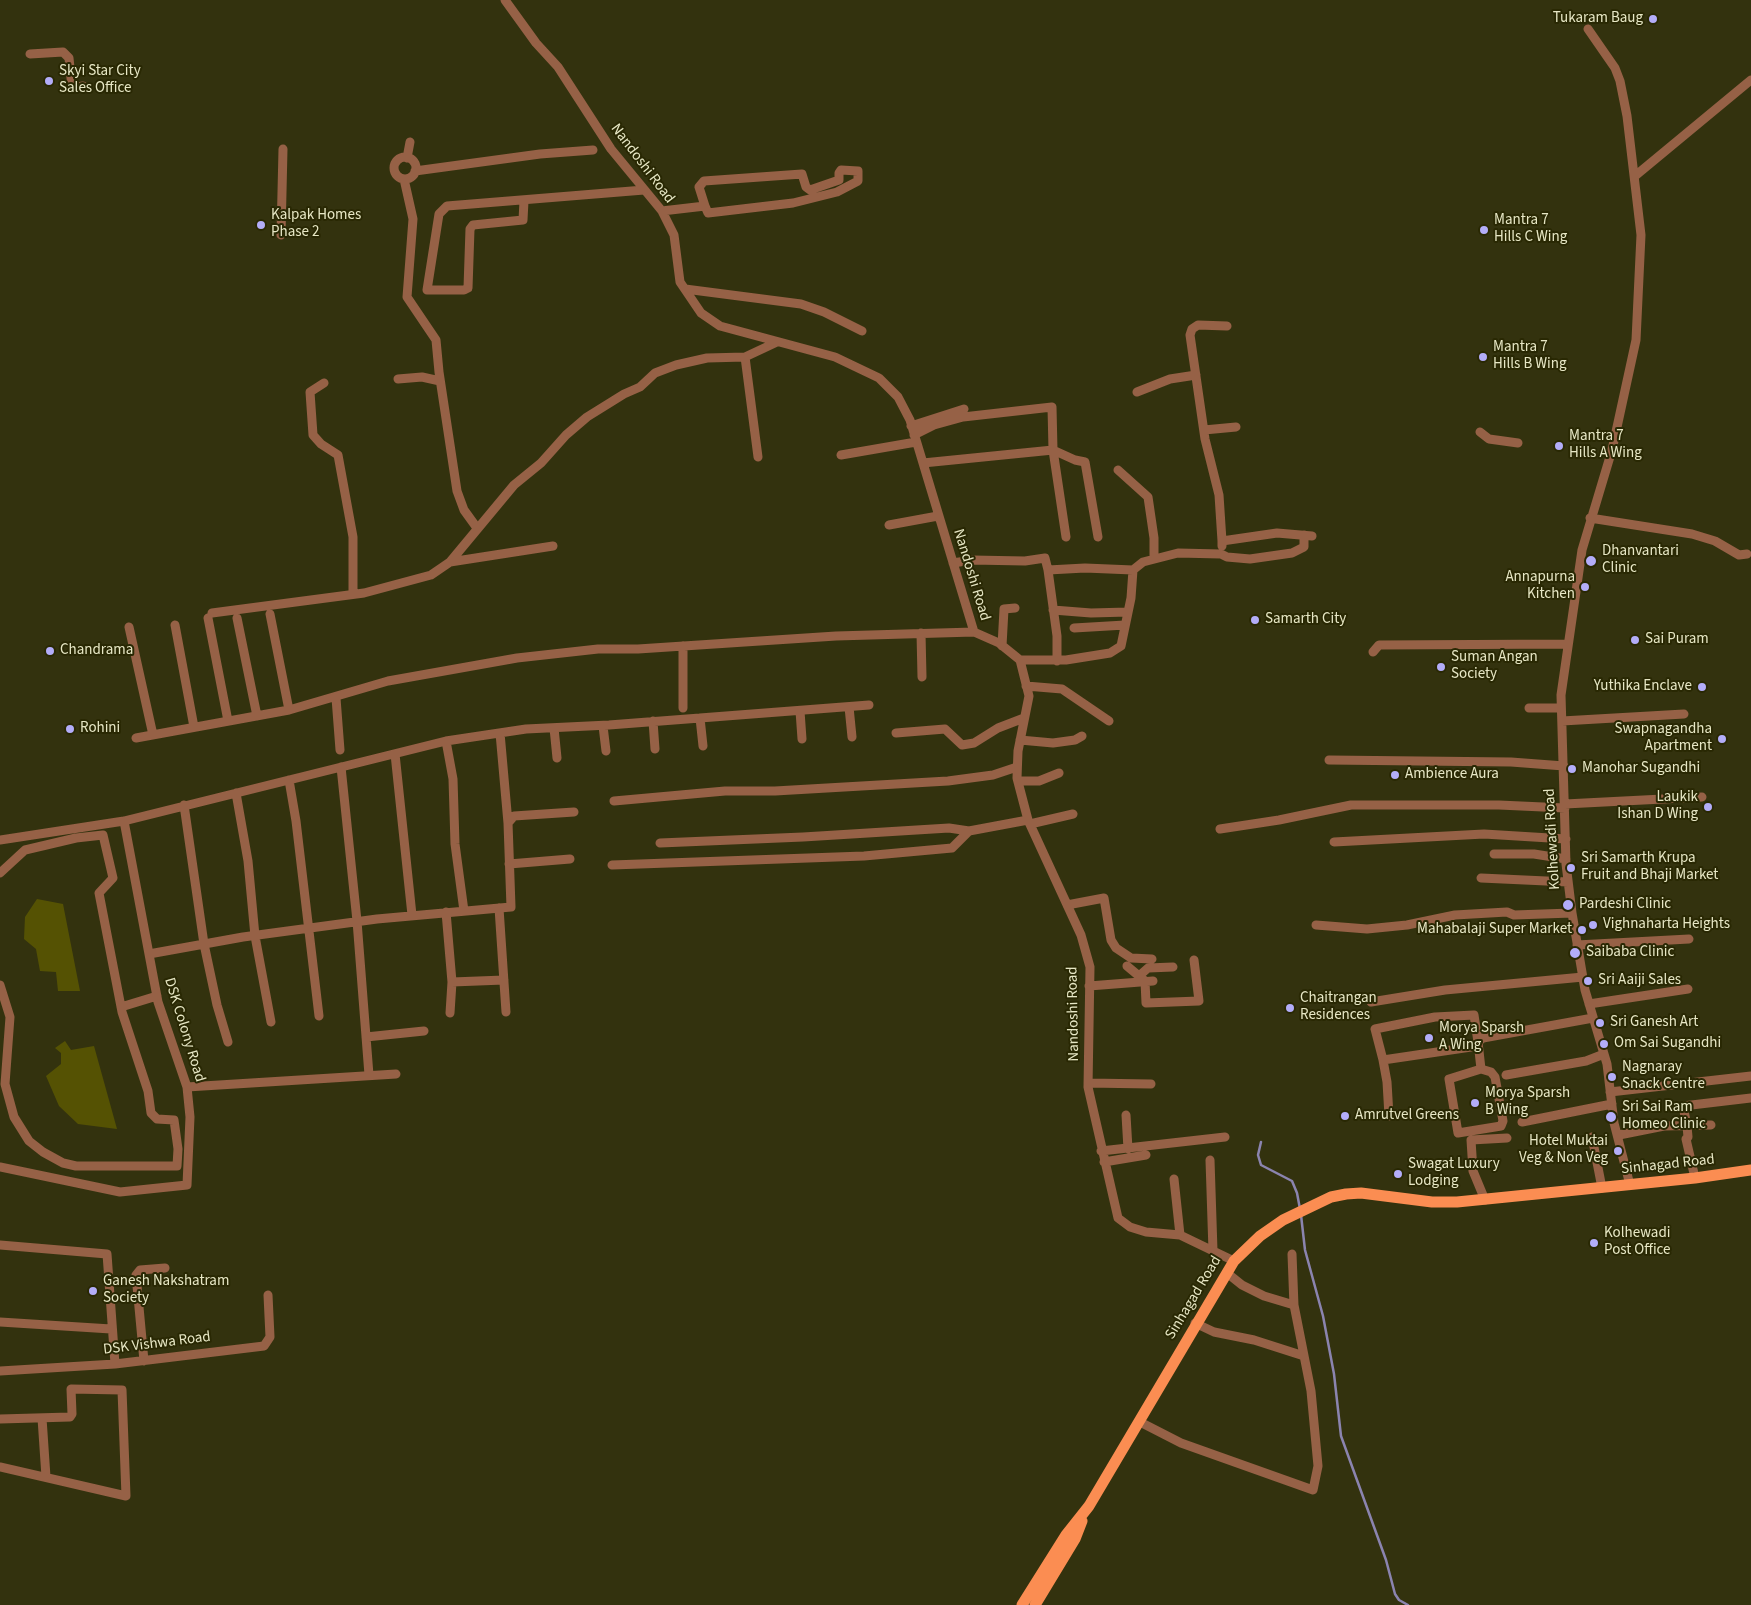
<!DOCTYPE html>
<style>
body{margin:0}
canvas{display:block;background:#33320e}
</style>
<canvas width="1751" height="1605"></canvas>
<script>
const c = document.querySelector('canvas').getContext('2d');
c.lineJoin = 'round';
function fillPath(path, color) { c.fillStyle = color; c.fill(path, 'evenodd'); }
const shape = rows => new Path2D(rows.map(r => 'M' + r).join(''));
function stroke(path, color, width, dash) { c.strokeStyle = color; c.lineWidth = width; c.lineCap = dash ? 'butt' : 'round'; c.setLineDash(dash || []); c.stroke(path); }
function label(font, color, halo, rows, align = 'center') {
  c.font = font + ' "Source Sans 3",sans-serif'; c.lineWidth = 4; c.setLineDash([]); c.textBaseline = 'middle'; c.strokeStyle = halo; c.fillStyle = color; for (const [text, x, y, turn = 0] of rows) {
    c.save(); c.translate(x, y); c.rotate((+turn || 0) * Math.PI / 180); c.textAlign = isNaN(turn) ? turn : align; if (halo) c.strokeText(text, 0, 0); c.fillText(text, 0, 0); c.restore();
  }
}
fillPath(shape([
 [37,899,63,904,80,991,58,991,56,972,40,971,36,949,24,939,25,917],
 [65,1041,71,1050,94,1046,117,1129,78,1124,59,1106,46,1076,61,1064,61,1053,55,1048]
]), '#555203');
stroke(shape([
 [1261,1142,1258,1155,1261,1165,1292,1181,1297,1193,1300,1209],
 [1301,1215,1305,1250,1323,1316,1334,1374,1341,1436,1386,1560,1395,1594,1399,1600,1408,1605]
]), '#8b84af', 2.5);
stroke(shape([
 [505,0,536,43,558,67,611,149,662,211,674,235,680,282,701,313,720,326,835,357,879,378,898,397,910,420,974,632,999,643,1020,660,1029,696,1018,751,1017,778,1028,820,1081,935,1090,967,1088,1087,1118,1218,1130,1227,1146,1232,1180,1235,1234,1261],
 [1588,29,1615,68,1620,81,1627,116,1641,235,1636,340,1612,450,1582,550,1561,695,1566,864,1572,913,1585,990,1607,1064,1614,1123,1630,1185],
 [30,54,63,52,69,58,72,88,83,86],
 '394 168a11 11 0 1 1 22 0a11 11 0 1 1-22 0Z',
 [407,158,410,142],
 [415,171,540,154,593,150],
 [1635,176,1751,80],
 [404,179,413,219,407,297,436,340,439,372,457,491,464,510,477,528],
 [524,201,523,220,473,225,470,229,468,288,464,290,427,290,439,214,447,206,644,190],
 [662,211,705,206,708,213,793,203,837,192,858,181,858,171,841,170,839,173,839,180,810,190,806,187,802,174,704,181,699,187,705,206],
 [281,235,283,149],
 [685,289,801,304,824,312,862,331],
 [745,357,758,457],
 [398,379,422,377,440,381],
 [324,383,310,392,313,435,321,444,338,455,353,537,353,594],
 [1137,392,1170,379,1196,375],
 [911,426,964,409],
 [1204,430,1236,427],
 [1480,432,1489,439,1518,443],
 [914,435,934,425,963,417,1052,407,1053,450,1066,537],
 [841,455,916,442],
 [923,463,1053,450,1075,460,1085,462,1098,537],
 [1118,470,1148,497,1154,538,1154,559],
 [1590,518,1692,534,1715,541,1739,555,1747,554],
 [889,525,938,516],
 [1222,541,1219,495,1205,439,1190,335,1192,329,1198,325,1227,326],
 [1222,546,1222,541,1277,533,1312,536],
 [450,562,553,546],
 [953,563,972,560,1025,561,1045,558,1048,570,1085,568,1133,570,1143,562,1178,553,1221,554,1227,557,1250,559,1292,553,1304,547,1304,535],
 [1048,570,1057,636,1057,661],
 [1053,610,1091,613,1128,612],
 [212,613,364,593,431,575,450,562,514,485,541,463,566,435,587,417,624,394,640,387,655,373,676,365,707,358,745,357,777,342],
 [270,614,289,710],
 [208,618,228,721],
 [237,618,257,716],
 [175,625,194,727],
 [129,627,153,735],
 [1074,628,1125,625],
 [921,633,922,677],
 [1002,646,1004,609,1015,608],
 [1373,652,1379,645,1568,644],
 [1020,660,1066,660,1110,653,1121,646,1131,598,1133,570],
 [1026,686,1062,689,1109,721],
 [336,698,340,750],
 [849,707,852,737],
 [683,708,683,646],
 [1529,708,1561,708],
 [800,711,802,739],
 [700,718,703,746],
 [653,721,655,749],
 [1562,721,1684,714],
 [603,726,606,751],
 [554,728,557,758],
 [500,733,508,823],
 [896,733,945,729,962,745,974,743,998,728,1024,718],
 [136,738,289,710,388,681,517,658,598,649,638,649,836,636,974,632],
 [1020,740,1053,743,1075,740,1082,736],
 [446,741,453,779,455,844,464,911],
 [395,754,412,915],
 [1329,760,1511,762,1564,766],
 [341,767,357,921,369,1075],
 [289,780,296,821,319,1016],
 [1018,781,1039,781,1059,773],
 [236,793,248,861,255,936,271,1022],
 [614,801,725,791,775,791,948,781,993,775,1017,767],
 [1565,804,1702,797],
 [184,805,204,944,217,1005,228,1042],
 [1030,824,1073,814],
 [1220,829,1279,820,1351,805,1499,805,1565,808],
 [0,840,124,821,446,741,526,729,609,725,869,705],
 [1334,842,1484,834,1566,839],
 [660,843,803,837,949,828,969,831],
 [1494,854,1534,854,1566,859],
 [509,864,570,859],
 [612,865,864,856,952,848,969,831,1028,820],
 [0,873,25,850,76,838,103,835,113,878,99,893,122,1012,148,1091,151,1113,157,1119,174,1120,178,1149,177,1166,76,1166,63,1163,43,1152,29,1141,14,1117,5,1084,10,1017,0,985],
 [1481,878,1568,882],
 [1067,905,1104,898,1111,940,1116,948,1131,958,1152,959],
 [499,908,506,1012],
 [446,912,452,982,450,1013],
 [1316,925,1367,929,1407,925,1455,915,1507,912,1514,915,1572,913],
 [1577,945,1689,939],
 [149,954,243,937,377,919,511,907,508,823,514,816,574,812],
 [1127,966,1139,976,1148,968,1173,967],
 [1139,976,1145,981,1146,1003,1199,1001,1194,960],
 [452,982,504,980],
 [1089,986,1153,981],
 [1371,1002,1445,990,1583,977],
 [1589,1004,1688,989],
 [121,1007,157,996],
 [366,1037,424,1031],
 [1383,1060,1387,1082,1389,1116],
 [1481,1069,1449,1079,1458,1133,1501,1126,1503,1121,1495,1077,1491,1072,1481,1069,1478,1042,1474,1015,1435,1017,1375,1029,1383,1060,1471,1047,1478,1042,1483,1038,1593,1018],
 [1506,1075,1586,1061,1604,1054],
 [1088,1083,1151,1084],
 [187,1087,396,1074],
 [1610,1092,1751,1076],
 [1126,1115,1128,1149],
 [1522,1122,1612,1104],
 [1619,1135,1664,1126,1711,1125],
 [1592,1137,1602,1188],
 [1101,1151,1225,1137],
 [1210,1160,1213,1251],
 [1104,1162,1146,1155],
 [0,1167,120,1192,187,1185,190,1117,187,1087,158,1002,124,821],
 [1695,1178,1686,1139,1688,1137,1687,1126,1683,1106,1751,1098],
 [1174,1179,1180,1235],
 [1485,1200,1473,1171,1471,1140,1507,1138],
 [0,1245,107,1254,115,1364],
 [1292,1254,1294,1306],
 [0,1322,111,1329],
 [1195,1323,1214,1332,1254,1340,1304,1356],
 [144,1361,136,1275,140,1270,165,1268],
 [0,1371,115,1364,264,1346,270,1337,268,1295],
 [42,1418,46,1477],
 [0,1419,70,1417,72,1414,71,1389,122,1390,126,1496,0,1467],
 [1140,1422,1181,1443,1313,1490,1318,1466,1311,1391,1294,1305,1264,1296,1242,1285,1227,1273]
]), '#966146', 9);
stroke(shape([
 [1022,1605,1066,1535,1089,1506,1234,1261,1260,1236,1283,1220,1331,1197,1346,1194,1361,1193,1432,1202,1457,1202,1695,1178,1751,1170],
 [1035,1605,1075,1539,1082,1521]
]), '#fb8d52', 11);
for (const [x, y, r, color] of [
 [1653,19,5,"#b3adf9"],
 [49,81,5,"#b3adf9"],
 [261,225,5,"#b3adf9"],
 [1484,230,5,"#b3adf9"],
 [1483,357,5,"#b3adf9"],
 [1559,446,5,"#b3adf9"],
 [1591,561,6,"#b3adf9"],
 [1585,587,5,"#b3adf9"],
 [1255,620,5,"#b3adf9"],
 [1635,640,5,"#b3adf9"],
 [50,651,5,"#b3adf9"],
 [1441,667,5,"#b3adf9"],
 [1702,687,5,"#b3adf9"],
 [70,729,5,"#b3adf9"],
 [1722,739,5,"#b3adf9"],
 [1572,769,5,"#b3adf9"],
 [1395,775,5,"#b3adf9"],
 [1708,807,5,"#b3adf9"],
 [1571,868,5,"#b3adf9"],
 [1568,905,6,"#b3adf9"],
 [1593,925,5,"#b3adf9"],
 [1582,930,5,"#b3adf9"],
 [1575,953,6,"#b3adf9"],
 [1588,981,5,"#b3adf9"],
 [1290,1008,5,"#b3adf9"],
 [1600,1023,5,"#b3adf9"],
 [1429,1038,5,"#b3adf9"],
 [1604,1044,5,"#b3adf9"],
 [1612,1077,5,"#b3adf9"],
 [1475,1103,5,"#b3adf9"],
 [1345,1116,5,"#b3adf9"],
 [1611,1117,6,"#b3adf9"],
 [1618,1151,5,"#b3adf9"],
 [1398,1174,5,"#b3adf9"],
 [1594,1243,5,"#b3adf9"],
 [93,1291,5,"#b3adf9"]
]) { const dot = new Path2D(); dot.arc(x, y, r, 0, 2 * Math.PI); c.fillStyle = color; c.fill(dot); stroke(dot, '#292803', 2); }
label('15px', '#e7e7c5', '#292803', [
 ["Tukaram Baug",1643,19,"right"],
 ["Skyi Star City",59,72],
 ["Sales Office",59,89],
 ["Kalpak Homes",271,216],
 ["Phase 2",271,233],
 ["Mantra 7",1494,221],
 ["Hills C Wing",1494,238],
 ["Mantra 7",1493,348],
 ["Hills B Wing",1493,365],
 ["Mantra 7",1569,437],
 ["Hills A Wing",1569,454],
 ["Dhanvantari",1602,552],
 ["Clinic",1602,569],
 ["Annapurna",1575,578,"right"],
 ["Kitchen",1575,595,"right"],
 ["Samarth City",1265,620],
 ["Sai Puram",1645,640],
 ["Chandrama",60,651],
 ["Suman Angan",1451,658],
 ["Society",1451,675],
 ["Yuthika Enclave",1692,687,"right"],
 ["Rohini",80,729],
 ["Swapnagandha",1712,730,"right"],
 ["Apartment",1712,747,"right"],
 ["Manohar Sugandhi",1582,769],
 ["Ambience Aura",1405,775],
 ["Laukik",1698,798,"right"],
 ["Ishan D Wing",1698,815,"right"],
 ["Sri Samarth Krupa",1581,859],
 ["Fruit and Bhaji Market",1581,876],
 ["Pardeshi Clinic",1579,905],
 ["Vighnaharta Heights",1603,925],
 ["Mahabalaji Super Market",1572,930,"right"],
 ["Saibaba Clinic",1586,953],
 ["Sri Aaiji Sales",1598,981],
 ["Chaitrangan",1300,999],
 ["Residences",1300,1016],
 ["Sri Ganesh Art",1610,1023],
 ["Morya Sparsh",1439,1029],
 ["A Wing",1439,1046],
 ["Om Sai Sugandhi",1614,1044],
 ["Nagnaray",1622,1068],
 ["Snack Centre",1622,1085],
 ["Morya Sparsh",1485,1094],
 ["B Wing",1485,1111],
 ["Sri Sai Ram",1622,1108],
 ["Homeo Clinic",1622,1125],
 ["Amrutvel Greens",1355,1116],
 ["Hotel Muktai",1608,1142,"right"],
 ["Veg & Non Veg",1608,1159,"right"],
 ["Swagat Luxury",1408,1165],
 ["Lodging",1408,1182],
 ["Kolhewadi",1604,1234],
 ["Post Office",1604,1251],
 ["Ganesh Nakshatram",103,1282],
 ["Society",103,1299]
], 'left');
label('15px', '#e7e7c5', '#292803', [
 ["Nandoshi Road",642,164,53],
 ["Nandoshi Road",971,575,73],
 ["Kolhewadi Road",1553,839,-93],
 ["Nandoshi Road",1074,1014,-91],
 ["DSK Colony Road",184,1030,73],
 ["Sinhagad Road",1668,1165,-6],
 ["Sinhagad Road",1194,1298,-59],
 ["DSK Vishwa Road",157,1344,-7]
]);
</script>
